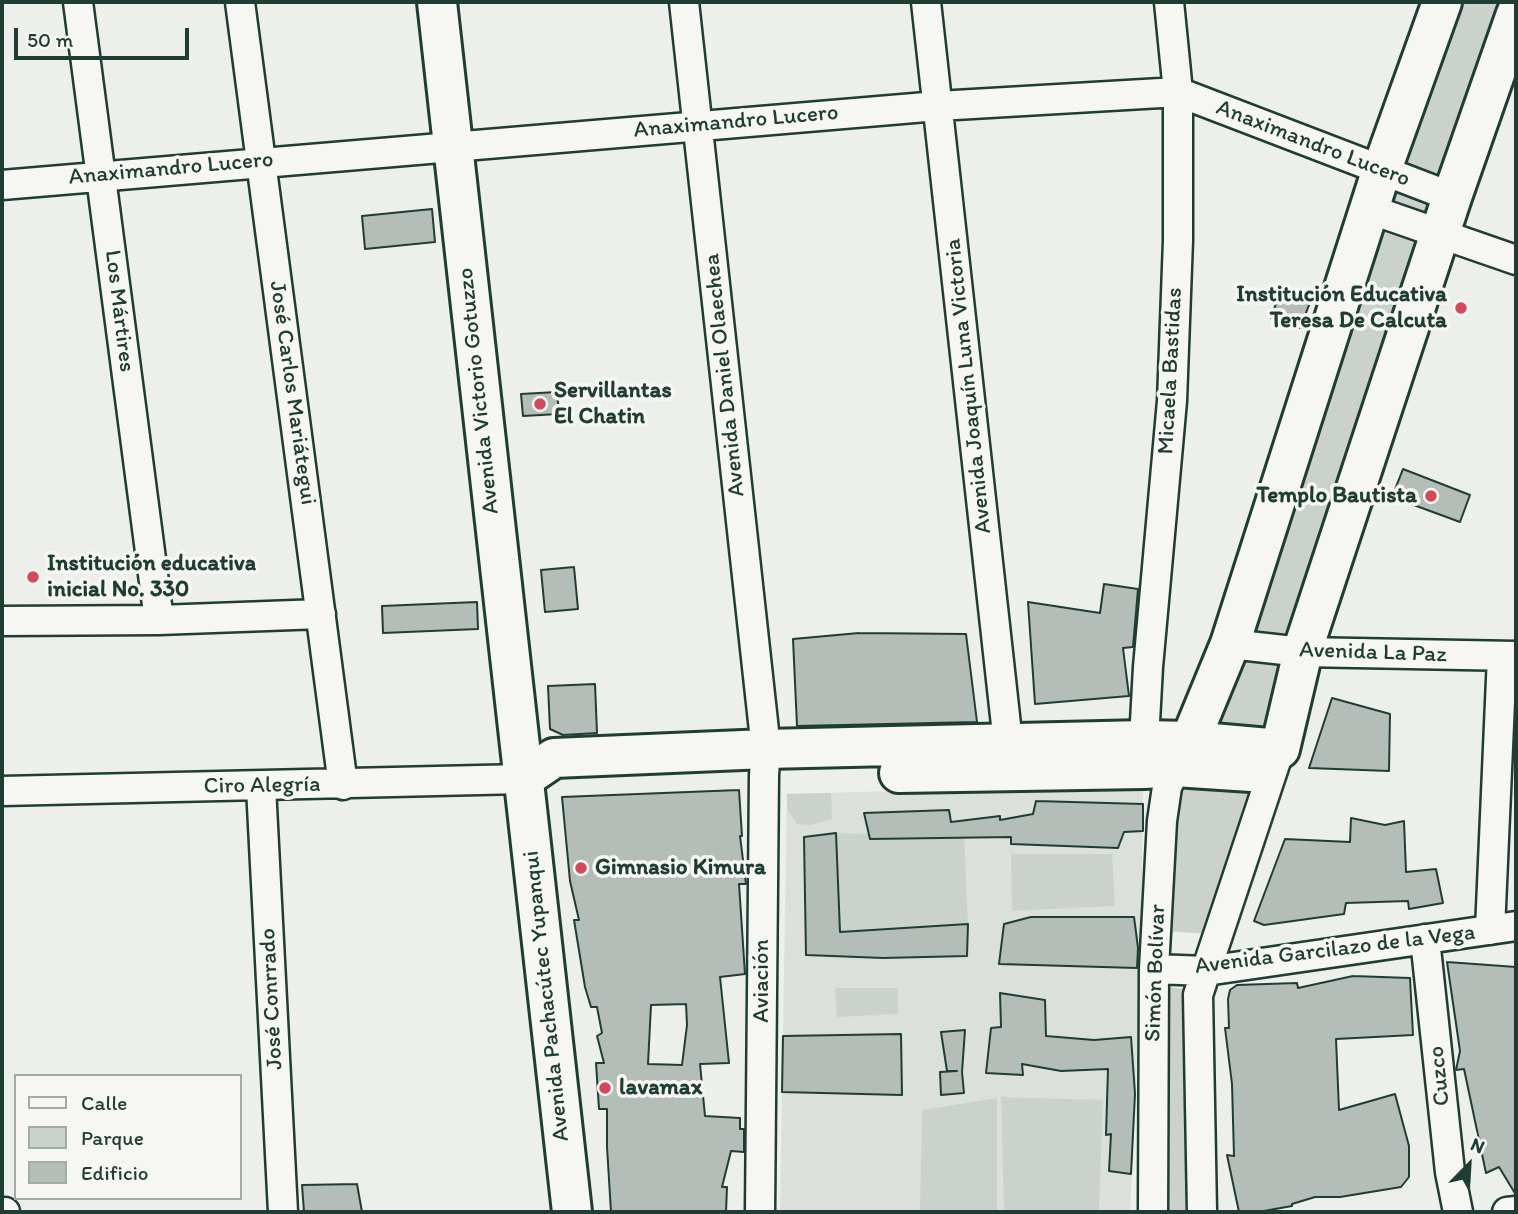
<!DOCTYPE html>
<meta charset="utf-8">
<style>
body{margin:0}
#map{position:relative;width:1518px;height:1214px;overflow:hidden;background:#edefea;font-family:Itim,sans-serif}
canvas{display:block}
.frame{position:absolute;inset:0;border:4px solid #1f3d34;pointer-events:none}
.legend{position:absolute;left:14px;top:1074px;width:228px;height:126px;box-sizing:border-box;background:#f6f6f2;border:2px solid #a0aca6;margin:0;padding:9px 12px;list-style:none;font-size:21px;color:#1f3d34}
.legend li{display:flex;align-items:center;gap:14px;height:35px}
.legend b{width:35px;border:2px solid #a0aca6}
.north{position:absolute;left:1434px;top:1130px;width:70px;height:70px;-webkit-text-stroke:5px #f6f6f2;paint-order:stroke;rotate:24deg;font-size:19px;font-weight:700;line-height:28px;text-align:center;color:#1f3d34}
.north::after{content:'';display:block;margin:auto;width:24px;height:32px;background:#1f3d34;clip-path:polygon(50% 0,100% 100%,50% 72%,0 100%)}
.scale{position:absolute;left:14px;top:28px;width:175px;height:32px;box-sizing:border-box;border:4px solid #1f3d34;border-top:0;padding-left:9px;font-size:21px;line-height:24px;white-space:nowrap;color:#1f3d34;-webkit-text-stroke:5px #f6f6f2;paint-order:stroke}
</style>
<div id="map">
<canvas width="1518" height="1214"></canvas>
<div class="frame"></div>
<ul class="legend">
<li><b style="height:9px;background:#f6f6f2"></b>Calle</li>
<li><b style="height:19px;background:#cbd2cc"></b>Parque</li>
<li><b style="height:19px;background:#b4bdb8"></b>Edificio</li>
</ul>
<div class="north">N</div>
<div class="scale">50 m</div>
</div>
<script>
const c = document.querySelector('canvas').getContext('2d');
c.lineJoin = 'round';
function fillPath(path, color) { c.fillStyle = color; c.fill(path, 'evenodd'); }
const shape = rows => new Path2D(rows.map(r => 'M' + r).join(''));
function stroke(path, color, width, dash) { c.strokeStyle = color; c.lineWidth = width; c.lineCap = dash ? 'butt' : 'round'; c.setLineDash(dash || []); c.stroke(path); }
function label(font, color, halo, rows, align = 'center') {
  c.font = font + ' Itim,sans-serif'; c.lineWidth = 7; c.setLineDash([]); c.textBaseline = 'middle'; c.strokeStyle = halo; c.fillStyle = color; for (const [text, x, y, turn = 0] of rows) {
    c.save(); c.translate(x, y); c.rotate((+turn || 0) * Math.PI / 180); c.textAlign = isNaN(turn) ? turn : align; if (halo) c.strokeText(text, 0, 0); c.fillText(text, 0, 0); c.restore();
  }
}
fillPath(shape([
 [1143,784,1141,968,1130,1212,780,1212,787,794]
]), '#dce0db');
fillPath(shape([
 [1450,2,1516,2,1280,749,1190,741],
 [1254,781,1251,808,1211,934,1164,931,1174,791],
 [831,793,832,819,811,825,797,824,787,809,787,794],
 [836,833,964,836,968,924,831,933,840,925],
 [1011,854,1112,854,1115,906,1012,911],
 [1161,986,1184,989,1192,1212,1162,1212],
 [835,988,898,988,898,1014,837,1017],
 [1001,1097,1103,1100,1099,1212,1004,1212],
 [997,1098,997,1212,920,1212,922,1110]
]), '#cbd2cc');
const building = shape([
 [432,209,435,242,365,249,362,216,432,209],
 [1281,289,1311,300,1300,328,1271,318,1281,289],
 [557,392,559,414,523,416,521,394,557,392],
 [1403,469,1470,495,1460,522,1392,497,1403,469],
 [574,567,578,609,545,612,541,570,574,567],
 [1104,584,1138,589,1133,647,1123,648,1129,696,1035,704,1028,602,1100,613,1104,584],
 [477,602,478,629,383,633,382,606,477,602],
 [859,633,966,634,977,722,797,726,793,639,859,633],
 [595,684,597,733,563,735,550,729,548,686,595,684],
 [1332,698,1390,714,1389,771,1309,768,1332,698],
 [739,790,742,836,740,836,746,884,739,884,745,974,720,977,729,1063,700,1064,705,1116,740,1118,740,1129,744,1129,744,1152,731,1151,722,1187,727,1187,726,1212,611,1212,607,1147,607,1109,599,1109,596,1063,604,1063,597,1036,602,1033,597,1007,591,1007,585,987,574,920,579,920,570,881,562,797,739,790],
 [686,1004,687,1025,682,1065,648,1064,651,1005,686,1004],
 [1036,801,1143,804,1143,831,1124,832,1118,848,1011,844,1011,837,870,839,864,813,949,810,951,822,1000,816,1000,820,1033,814,1036,801],
 [1351,818,1385,825,1404,821,1406,872,1436,869,1443,903,1409,909,1408,901,1346,903,1344,914,1264,925,1254,921,1285,839,1350,842,1351,818],
 [836,833,840,932,968,924,967,956,883,958,806,955,804,837,836,833],
 [1031,917,1134,917,1138,948,1137,968,999,964,1004,924,1031,917],
 [1447,962,1516,967,1516,1195,1499,1167,1486,1173,1464,1069,1456,1070,1460,1051,1447,962],
 [1353,976,1410,978,1413,1035,1336,1039,1339,1110,1395,1094,1409,1146,1409,1177,1401,1187,1340,1197,1315,1197,1292,1204,1292,1206,1258,1212,1239,1212,1227,1155,1234,1156,1232,1084,1225,1028,1229,1028,1228,999,1230,990,1237,985,1297,983,1298,988,1353,976],
 [1000,993,1045,1000,1046,1036,1094,1040,1131,1037,1135,1094,1131,1174,1109,1171,1111,1134,1106,1135,1108,1069,1061,1071,1022,1064,1023,1075,986,1073,991,1028,1001,1027,1000,993],
 [965,1030,962,1072,964,1093,941,1095,940,1072,957,1071,947,1071,941,1032,965,1030],
 [901,1034,902,1095,782,1092,783,1036,901,1034],
 [357,1184,362,1212,304,1212,302,1185,357,1184]
]);
fillPath(building, '#b4bdb8');
stroke(building, '#1f3d34', 2);
const street = shape([
 [78,2,159,620],
 [240,2,343,785],
 [684,2,766,749,764,775,760,1212],
 [926,2,1010,761],
 [2,185,938,106,1178,92,1452,197],
 [1369,209,1516,260],
 [2,621,159,620,321,614],
 [1230,644,1302,652,1516,656],
 [1144,740,1148,667,1172,401,1178,240,1178,92,1169,2],
 [261,787,283,1212],
 [2,791,523,779],
 [1490,930,1502,656],
 [1425,939,1450,1172,1458,1212],
 [1154,969,1206,971,1516,926],
 [2,1212,5,1212],
 [1153,1212,1154,969,1162,821,1167,787,1183,752],
 [1202,1212,1198,995,1280,749],
 [1507,1212,1516,1211]
]);
const secondary = shape([
 [1190,741,1230,644,1381,172,1442,2],
 [899,773,1144,769,1175,767,1251,772],
 [523,779,554,758,766,749,1144,740,1190,741,1280,749,1305,643,1452,197,1516,14]
]);
const primary = shape([
 [437,2,572,1212]
]);
stroke(street, '#1f3d34', 33);
stroke(secondary, '#1f3d34', 44);
stroke(primary, '#1f3d34', 44);
stroke(street, '#f6f6f2', 28);
stroke(secondary, '#f6f6f2', 38);
stroke(primary, '#f6f6f2', 38);
for (const [x, y, r, color] of [
 [1461,308,7,"#d1495b"],
 [540,404,7,"#d1495b"],
 [1431,496,7,"#d1495b"],
 [33,577,7,"#d1495b"],
 [581,868,7,"#d1495b"],
 [605,1088,7,"#d1495b"]
]) { const dot = new Path2D(); dot.arc(x, y, r, 0, 2 * Math.PI); c.fillStyle = color; c.fill(dot); stroke(dot, '#f6f6f2', 2.5); }
label('23px', '#1f3d34', '#f6f6f2', [
 ["Anaximandro Lucero",736,122,-5],
 ["Anaximandro Lucero",1313,144,21],
 ["Anaximandro Lucero",171,169,-5],
 ["Los Mártires",119,311,83],
 ["Micaela Bastidas",1171,371,-87],
 ["Avenida Daniel Olaechea",725,375,-96],
 ["Avenida Joaquín Luna Victoria",969,386,-96],
 ["Avenida Victorio Gotuzzo",479,391,-96],
 ["José Carlos Mariátegui",292,393,82],
 ["Avenida La Paz",1373,653,2],
 ["Ciro Alegría",262,786,-1],
 ["Avenida Garcilazo de la Vega",1335,950,-7],
 ["Simón Bolívar",1156,973,-88],
 ["Aviación",762,981,-90],
 ["Avenida Pachacútec Yupanqui",547,996,-96],
 ["José Conrrado",272,999,-93],
 ["Cuzco",1440,1076,-96]
]);
label('bold 23px', '#1f3d34', '#f6f6f2', [
 ["Institución Educativa",1447,295,"right"],
 ["Teresa De Calcuta",1447,321,"right"],
 ["Servillantas",554,391],
 ["El Chatin",554,417],
 ["Templo Bautista",1417,496,"right"],
 ["Institución educativa",47,564],
 ["inicial No. 330",47,590],
 ["Gimnasio Kimura",595,868],
 ["lavamax",619,1088]
], 'left');
</script>
